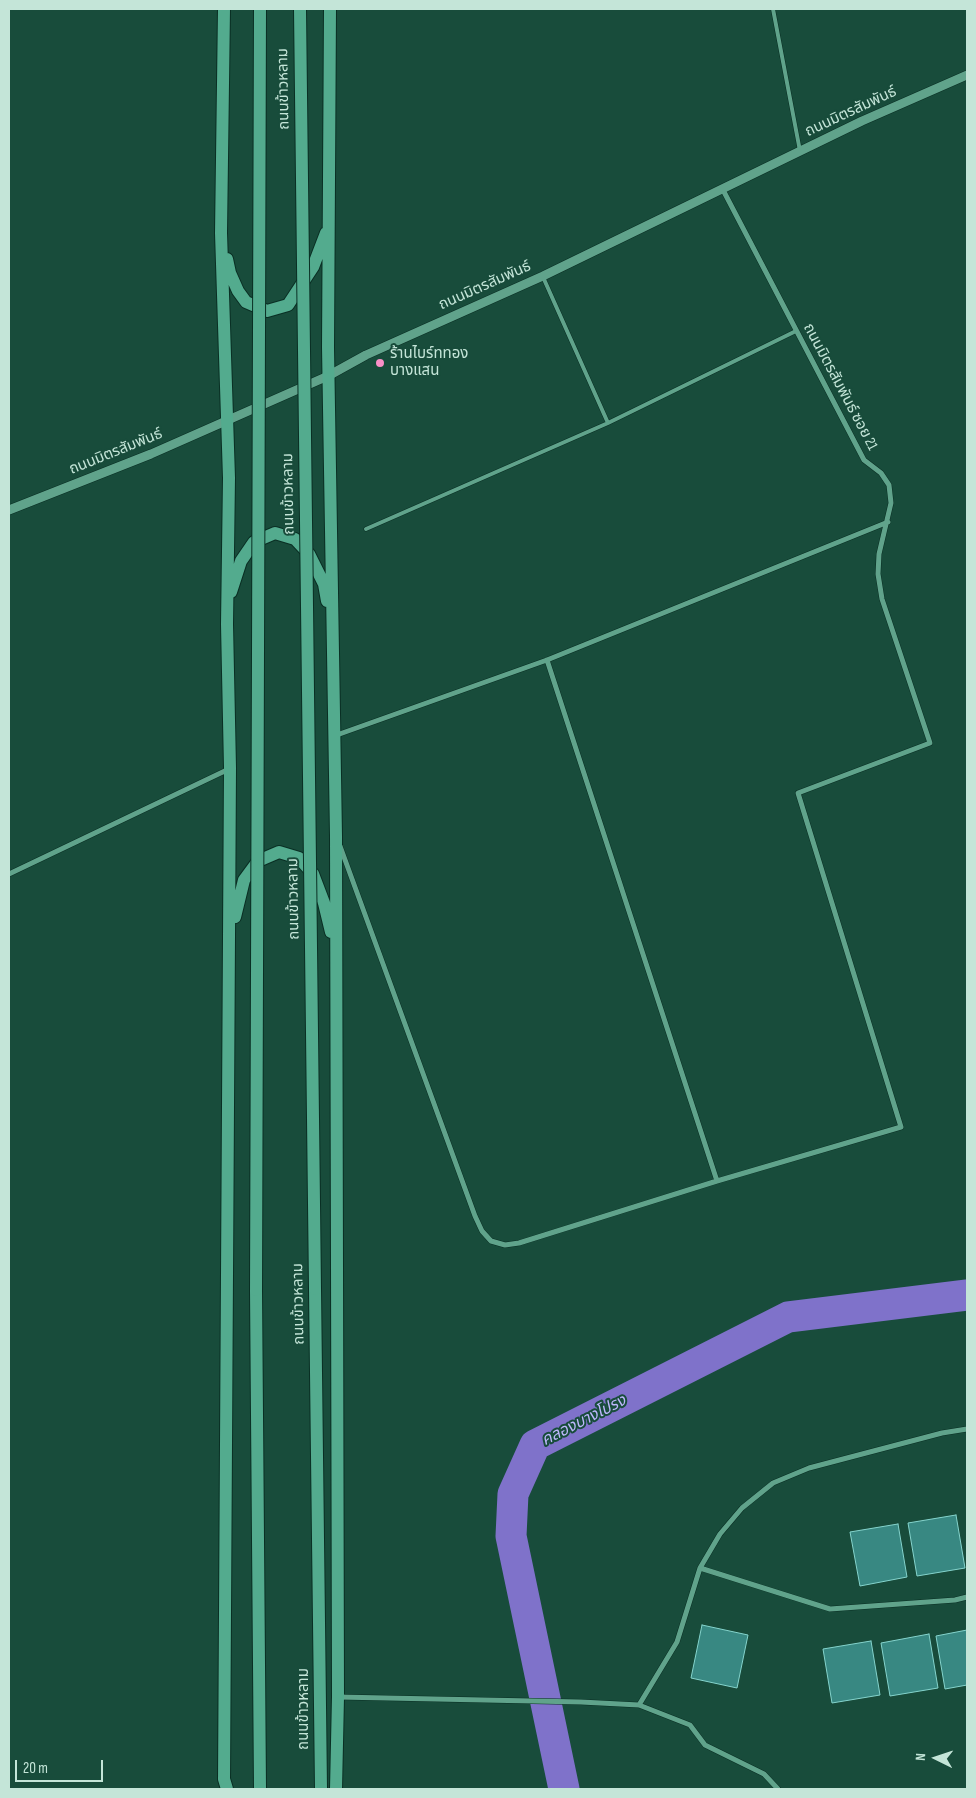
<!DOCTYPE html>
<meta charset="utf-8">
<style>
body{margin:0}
#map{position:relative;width:976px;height:1798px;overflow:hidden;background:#184c3b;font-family:"Sofia Sans Condensed",sans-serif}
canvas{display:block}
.frame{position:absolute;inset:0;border:10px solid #c4e5d8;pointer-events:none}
.north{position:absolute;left:911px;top:1733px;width:50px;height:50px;-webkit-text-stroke:4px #184c3b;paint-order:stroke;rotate:274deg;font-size:14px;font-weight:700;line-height:20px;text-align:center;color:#c4e5d8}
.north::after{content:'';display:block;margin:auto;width:18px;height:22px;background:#c4e5d8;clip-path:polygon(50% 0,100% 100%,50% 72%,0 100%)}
.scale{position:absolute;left:15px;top:1760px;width:88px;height:22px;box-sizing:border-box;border:2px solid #c4e5d8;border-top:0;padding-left:6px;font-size:15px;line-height:18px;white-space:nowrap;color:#c4e5d8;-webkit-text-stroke:4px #184c3b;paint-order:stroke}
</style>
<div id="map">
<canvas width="976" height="1798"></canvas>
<div class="frame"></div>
<div class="north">N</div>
<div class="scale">20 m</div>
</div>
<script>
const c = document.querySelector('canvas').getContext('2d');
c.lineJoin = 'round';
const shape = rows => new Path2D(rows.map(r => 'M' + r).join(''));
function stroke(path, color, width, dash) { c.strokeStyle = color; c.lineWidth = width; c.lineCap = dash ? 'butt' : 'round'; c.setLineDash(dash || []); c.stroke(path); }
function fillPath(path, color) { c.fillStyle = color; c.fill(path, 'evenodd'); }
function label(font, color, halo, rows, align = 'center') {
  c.font = font + ' "Sofia Sans Condensed","Noto Sans Thai",sans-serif'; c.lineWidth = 4; c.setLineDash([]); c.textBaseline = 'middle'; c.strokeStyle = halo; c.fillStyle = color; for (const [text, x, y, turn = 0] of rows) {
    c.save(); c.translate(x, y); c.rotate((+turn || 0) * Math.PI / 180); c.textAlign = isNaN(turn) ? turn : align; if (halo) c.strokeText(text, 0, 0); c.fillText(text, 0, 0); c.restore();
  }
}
stroke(shape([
 [564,1789,511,1536,513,1494,535,1445,788,1317,967,1295]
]), '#7f72ca', 31);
const building = shape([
 [956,1515,965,1568,917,1576,908,1523,956,1515],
 [898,1524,907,1577,860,1586,850,1532,898,1524],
 [702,1625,748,1635,737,1688,691,1678,702,1625],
 [967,1630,967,1685,945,1689,936,1636,967,1630],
 [929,1634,938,1688,890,1696,881,1643,929,1634],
 [871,1641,880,1695,832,1703,823,1649,871,1641]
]);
fillPath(building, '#388882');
stroke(building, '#85d4cd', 1);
const service = shape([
 [773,9,800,151],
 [543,277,608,423],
 [366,529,608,423,796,331]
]);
const minor = shape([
 [547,660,717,1181],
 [334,736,547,660,888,522],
 [340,846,475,1216,482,1231,491,1241,505,1245,519,1243,717,1181,901,1127,798,793,930,743,882,599,878,574,879,554,891,503,889,485,881,473,864,460,722,188],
 [9,874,229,769],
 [700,1568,830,1609,955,1600,967,1597],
 [338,1697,581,1702,639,1705,690,1725,705,1745,764,1774,778,1789],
 [639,1705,677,1642,700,1568,720,1534,742,1508,773,1483,809,1468,942,1433,967,1429]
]);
const tertiary = shape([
 [9,510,151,454,328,376,366,355,543,276,862,121,967,75]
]);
const primary = shape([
 [224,9,221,233,229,478,227,624,230,768,224,1779,227,1789],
 [330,9,328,347,336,836,338,1697,336,1789],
 [227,259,230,273,238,291,246,302,267,311,288,305,313,267,326,233],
 [231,592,241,561,254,542,275,533,295,539,309,554,324,584,327,601],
 [235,917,244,880,258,861,279,852,299,858,313,874,324,903,331,932],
 [315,1289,321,1789],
 [256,1290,260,1789]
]);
stroke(service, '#0a2f24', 5);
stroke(minor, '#0a2f24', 6);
stroke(tertiary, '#0a2f24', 10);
stroke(primary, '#0a2f24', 14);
stroke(service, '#60a38b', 4);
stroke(minor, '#60a38b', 5);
stroke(tertiary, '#60a38b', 9);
stroke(primary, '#53ab8e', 12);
const primaryBridge = shape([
 [300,9,315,1289],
 [256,1290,260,9]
]);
stroke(primaryBridge, '#0a2f24', 14, []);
stroke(primaryBridge, '#53ab8e', 12);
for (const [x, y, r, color] of [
 [380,363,5,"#fa8fc7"]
]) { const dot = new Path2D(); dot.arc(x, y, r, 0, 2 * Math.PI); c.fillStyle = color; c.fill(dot); stroke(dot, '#184c3b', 2); }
label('15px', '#c4e5d8', '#184c3b', [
 ["ถนนข้าวหลาม",284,89,-91],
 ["ถนนมิตรสัมพันธ์",851,112,-25],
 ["ถนนมิตรสัมพันธ์",485,286,-24],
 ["ถนนมิตรสัมพันธ์ ซอย 21",840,387,62],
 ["ถนนมิตรสัมพันธ์",116,452,-22],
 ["ถนนข้าวหลาม",289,494,-91],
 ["ถนนข้าวหลาม",294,899,-91],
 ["ถนนข้าวหลาม",299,1304,-91],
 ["ถนนข้าวหลาม",304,1709,-90]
]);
label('15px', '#c4e5d8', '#184c3b', [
 ["ร้านไบร์ททอง",390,354],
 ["บางแสน",390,371]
], 'left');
label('italic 16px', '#beb7fc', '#184c3b', [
 ["คลองบางโปรง",584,1421,-27]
]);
</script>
